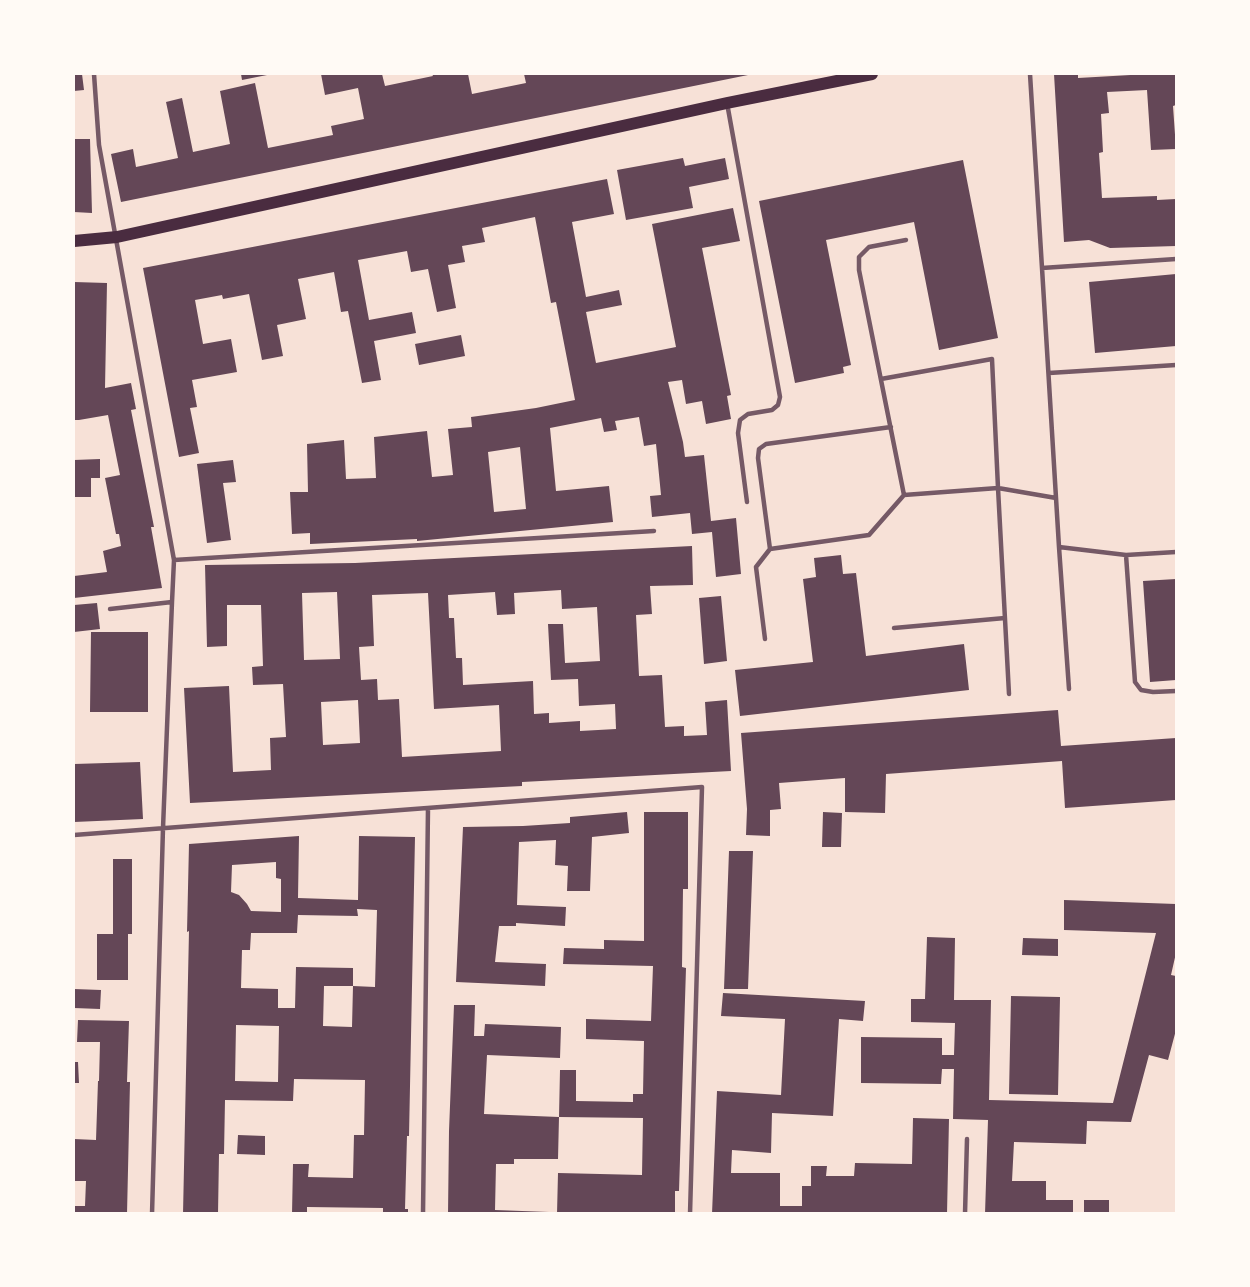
<!DOCTYPE html>
<style>
body{margin:0}
#map{position:relative;width:1250px;height:1287px;overflow:hidden;background:#f7e1d7;font-family:"Open Sans",sans-serif}
canvas{display:block}
.frame{position:absolute;inset:0;border:75px solid #fffaf5;pointer-events:none}
</style>
<div id="map">
<canvas width="1250" height="1287"></canvas>
<div class="frame"></div>
</div>
<script>
const c = document.querySelector('canvas').getContext('2d');
c.lineJoin = 'round';
function fillPath(path, color) { c.fillStyle = color; c.fill(path, 'evenodd'); }
const shape = rows => new Path2D(rows.map(r => 'M' + r).join(''));
function stroke(path, color, width, dash) { c.strokeStyle = color; c.lineWidth = width; c.lineCap = dash ? 'butt' : 'round'; c.setLineDash(dash || []); c.stroke(path); }
fillPath(shape([
 [74,74,82,74,84,90,74,91],
 [241,74,267,74,267,75,242,80],
 [321,74,382,74,385,86,433,76,432,74,468,74,472,94,526,83,524,74,748,74,748,75,121,202,111,154,133,149,136,167,178,158,166,102,182,98,193,152,230,144,220,91,255,83,268,148,333,135,331,126,364,119,358,88,325,95],
 [1054,74,1078,74,1078,78,1148,74,1176,74,1176,105,1173,106,1176,149,1151,150,1147,90,1107,92,1109,113,1101,114,1103,152,1099,153,1102,198,1157,196,1157,200,1176,199,1176,246,1110,248,1089,240,1064,242],
 [74,139,90,139,92,213,74,212],
 [683,158,685,166,725,158,729,179,689,187,693,208,626,220,617,170],
 [963,160,998,338,939,350,914,222,826,240,851,365,843,367,844,373,795,383,759,201],
 [607,179,614,214,572,222,586,297,619,290,622,305,586,312,596,363,676,347,652,224,733,208,740,241,702,248,731,395,727,396,731,419,706,424,702,401,686,404,682,380,668,382,683,442,685,457,704,455,711,521,736,518,741,574,716,577,712,532,692,534,690,513,652,517,650,496,661,495,656,444,644,446,639,417,615,421,617,430,604,432,601,418,550,428,556,491,609,486,613,522,417,541,417,539,310,544,310,533,292,534,290,492,308,492,307,444,344,440,346,479,376,478,374,437,427,431,432,477,453,475,448,429,472,427,471,417,536,408,575,400,556,302,551,303,535,217,482,228,485,242,462,246,465,262,448,265,456,308,437,312,428,269,411,272,407,251,358,260,369,320,412,312,416,333,374,341,381,380,362,383,348,311,341,312,334,272,298,279,306,319,277,325,283,356,262,360,249,294,223,299,222,295,195,300,203,344,231,339,237,372,192,380,197,407,190,408,199,453,179,457,143,268],
 [520,447,526,509,494,512,488,452],
 [1176,274,1176,346,1095,353,1089,282],
 [74,282,107,283,105,388,131,383,136,409,131,410,154,527,151,527,162,588,74,598,74,576,107,572,103,551,121,546,119,534,116,534,105,478,120,475,108,415,79,420,74,420],
 [461,335,465,356,419,365,415,344],
 [100,459,100,478,91,478,91,497,74,497,74,460],
 [233,460,236,482,223,483,231,540,207,543,197,464],
 [692,546,693,585,650,586,652,614,636,615,639,676,662,675,665,727,684,726,684,736,707,735,705,702,727,700,731,771,522,782,522,786,190,803,184,688,229,686,233,772,271,770,270,738,286,737,283,684,253,685,252,667,263,666,261,605,227,605,227,646,207,647,205,565,355,563],
 [561,590,562,609,597,607,600,661,565,663,563,624,548,624,551,680,578,679,579,706,615,704,616,729,580,731,580,721,549,723,549,713,534,714,533,681,463,685,462,658,456,658,454,618,449,618,448,595,495,592,497,615,515,614,514,593],
 [337,592,340,659,304,660,302,593],
 [428,593,434,709,499,705,501,751,402,757,399,699,378,700,377,679,361,680,359,647,374,646,372,595],
 [358,700,360,743,323,745,321,702],
 [841,555,843,574,856,573,866,656,964,644,969,690,740,716,735,670,813,662,803,579,816,577,814,558],
 [1176,579,1176,680,1150,682,1143,581],
 [721,596,727,661,704,664,699,598],
 [97,603,100,629,74,632,74,605],
 [91,632,148,632,148,712,90,712],
 [1058,710,1061,746,1176,738,1176,800,1065,808,1062,761,886,774,885,813,845,812,845,778,779,783,781,809,770,810,770,836,746,835,747,809,741,733],
 [140,762,143,819,74,822,74,764],
 [627,812,629,833,592,837,590,891,567,891,568,866,555,865,556,840,519,842,517,905,566,907,565,926,516,923,516,926,499,926,495,962,546,964,545,986,456,982,463,827,523,826,570,823,570,817],
 [644,812,688,812,688,889,683,889,682,967,686,968,679,1191,675,1191,675,1214,557,1214,558,1173,642,1175,643,1118,559,1117,560,1070,576,1070,576,1101,633,1102,633,1094,643,1094,644,1041,586,1039,586,1019,651,1021,653,966,563,964,564,948,604,949,604,940,644,941],
 [823,812,842,813,841,847,822,847],
 [299,836,298,898,358,900,359,836,415,837,409,1136,407,1136,405,1209,408,1209,408,1214,383,1214,383,1208,307,1207,307,1214,292,1214,293,1164,309,1164,308,1177,353,1178,354,1135,364,1135,365,1080,294,1079,293,1101,225,1100,224,1154,219,1154,218,1214,183,1214,189,931,187,932,189,844],
 [276,862,276,878,281,879,281,912,251,911,247,904,239,895,231,892,232,865],
 [357,909,377,910,375,987,353,986,353,968,296,967,295,1008,278,1008,278,989,241,988,242,950,250,950,251,933,297,933,298,915,358,916],
 [324,986,353,986,352,1027,323,1026],
 [236,1025,279,1026,278,1082,235,1081],
 [729,851,753,851,748,989,724,989],
 [113,859,132,859,132,934,128,934,128,980,97,980,97,934,113,934],
 [1064,900,1176,904,1176,953,1171,975,1176,976,1176,1030,1168,1060,1149,1055,1131,1122,1087,1121,1086,1144,1014,1142,1012,1181,1046,1181,1046,1200,1073,1200,1073,1214,985,1214,988,1120,953,1119,954,1069,942,1069,941,1084,861,1083,861,1037,942,1038,942,1055,954,1055,955,1023,911,1022,911,999,925,999,927,937,955,938,954,1000,991,1000,989,1100,1113,1103,1156,933,1064,930],
 [1023,938,1058,939,1058,956,1022,955],
 [74,989,101,990,100,1009,74,1008],
 [723,993,865,1001,863,1021,839,1019,833,1116,772,1113,771,1153,732,1150,731,1173,780,1173,780,1206,802,1206,802,1186,811,1186,811,1166,827,1166,826,1176,854,1176,855,1163,912,1164,913,1118,949,1119,947,1214,712,1214,717,1091,781,1095,785,1019,721,1016],
 [1011,996,1060,997,1058,1095,1009,1094],
 [454,1005,475,1005,474,1036,484,1036,485,1024,561,1027,560,1058,487,1055,484,1114,559,1117,558,1159,514,1159,514,1164,496,1164,495,1210,549,1212,549,1214,448,1214,449,1131],
 [78,1020,129,1021,127,1082,130,1082,127,1214,74,1214,74,1206,85,1206,86,1181,74,1181,74,1139,96,1140,98,1081,99,1081,100,1042,77,1042],
 [74,1062,78,1062,79,1083,74,1083],
 [238,1135,265,1136,265,1155,237,1154],
 [1084,1200,1109,1200,1109,1214,1084,1214]
]), '#644757');
stroke(shape([
 [94,74,99,145,174,560,172,602,110,609],
 [1030,74,1042,268,1176,259],
 [727,103,780,397,778,405,772,410,748,414,740,420,738,433,747,502],
 [1042,268,1059,547,1126,555,1176,552],
 [1049,373,1176,365],
 [881,379,992,359,998,488,904,495,859,270,859,257,869,247,906,240],
 [891,427,766,444,759,449,758,458,770,549,869,535,904,495],
 [1059,547,1069,689],
 [1126,555,1135,682,1141,690,1153,692,1176,691],
 [174,560,654,531],
 [894,628,1005,618],
 [765,639,756,567,770,549],
 [1009,694,998,488,1056,498],
 [74,835,702,787,690,1214],
 [152,1214,163,828,172,602],
 [423,1214,428,808],
 [965,1214,967,1139]
]), '#755966', 4.5);
stroke(shape([
 [74,241,117,237,727,103,872,74]
]), '#4a2c40', 12);
</script>
